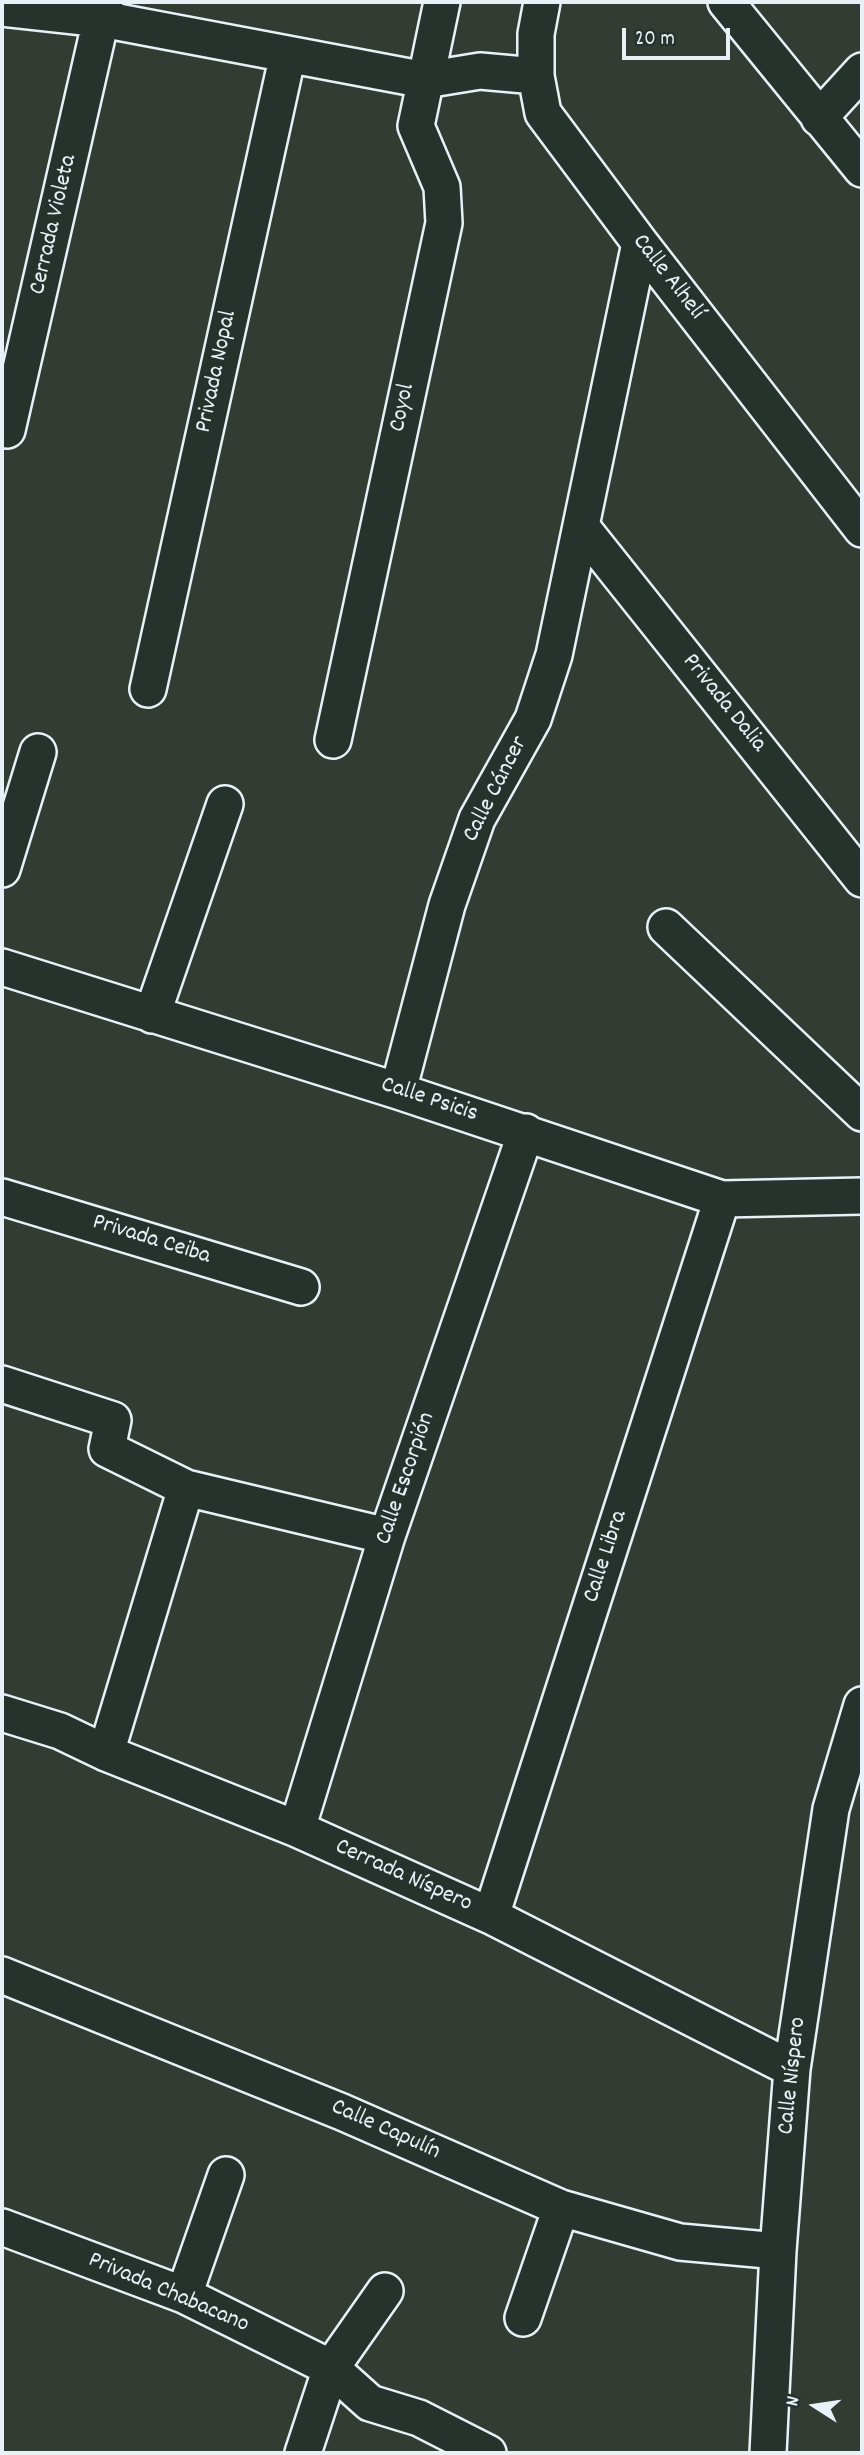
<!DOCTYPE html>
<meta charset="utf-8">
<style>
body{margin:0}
#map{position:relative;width:864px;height:2455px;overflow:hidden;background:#323c33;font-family:Dekko,sans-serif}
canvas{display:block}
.frame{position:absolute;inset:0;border:4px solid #e8f1f8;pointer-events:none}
.north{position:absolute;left:780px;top:2371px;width:70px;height:70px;-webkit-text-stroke:5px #26332d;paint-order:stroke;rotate:282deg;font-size:19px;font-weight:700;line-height:28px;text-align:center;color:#e8f1f8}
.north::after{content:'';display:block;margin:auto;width:24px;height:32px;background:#e8f1f8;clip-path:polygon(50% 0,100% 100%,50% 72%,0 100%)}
.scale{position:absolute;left:622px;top:28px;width:108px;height:32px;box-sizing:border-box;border:4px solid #e8f1f8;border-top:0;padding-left:9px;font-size:21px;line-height:24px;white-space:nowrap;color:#e8f1f8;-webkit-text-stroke:5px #26332d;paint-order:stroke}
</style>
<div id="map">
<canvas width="864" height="2455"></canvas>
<div class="frame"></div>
<div class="north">N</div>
<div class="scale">20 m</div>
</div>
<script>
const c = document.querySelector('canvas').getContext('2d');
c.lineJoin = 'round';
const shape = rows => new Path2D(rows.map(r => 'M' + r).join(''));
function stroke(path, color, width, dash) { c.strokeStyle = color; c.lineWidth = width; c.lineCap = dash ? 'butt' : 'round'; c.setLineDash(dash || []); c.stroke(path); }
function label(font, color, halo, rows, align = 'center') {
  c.font = font + ' Dekko,sans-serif'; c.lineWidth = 6; c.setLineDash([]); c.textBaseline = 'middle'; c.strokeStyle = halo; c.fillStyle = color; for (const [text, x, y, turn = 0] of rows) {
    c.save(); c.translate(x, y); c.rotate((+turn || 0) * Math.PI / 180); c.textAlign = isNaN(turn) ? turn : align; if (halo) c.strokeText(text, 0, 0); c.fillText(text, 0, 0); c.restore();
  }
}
const street = shape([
 [542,2,536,34,536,76,543,113,640,243,862,529],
 [726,2,862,169],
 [2,8,102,19,425,80,480,71,536,76],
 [819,118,862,71],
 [7,430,105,2],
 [583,529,862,879],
 [148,689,288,54],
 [333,740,444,223,442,187,416,126,442,2],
 [2,869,38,752],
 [666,927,862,1113],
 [2,967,398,1091,722,1199,862,1196],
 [152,1015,225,804],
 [398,1091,447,905,477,819,533,719,554,655,640,243],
 [2,1197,301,1287],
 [2,1384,113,1420,107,1449,186,1488,387,1536],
 [2,1713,60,1731,106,1753,297,1829,491,1916,792,2069],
 [106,1753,186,1488],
 [297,1829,387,1536,526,1132],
 [491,1916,722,1199],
 [2,1975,342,2112,561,2208,680,2242,778,2251],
 [2,2227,184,2295,331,2368,370,2403,419,2418,488,2453],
 [184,2295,226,2175],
 [523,2318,561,2208],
 [303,2453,331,2368,385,2291],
 [768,2453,778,2251,792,2069,831,1809,862,1705]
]);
stroke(street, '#e8f1f8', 40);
stroke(street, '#26332d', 35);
label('24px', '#e8f1f8', '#26332d', [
 ["Cerrada Violeta",55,225,-77],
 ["Calle Alhelí",667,278,52],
 ["Privada Nopal",218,372,-78],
 ["Coyol",404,408,-78],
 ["Privada Dalia",723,704,51],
 ["Calle Cáncer",497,790,-63],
 ["Calle Psicis",429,1101,18],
 ["Privada Ceiba",151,1241,17],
 ["Calle Escorpión",407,1479,-71],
 ["Calle Libra",607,1557,-72],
 ["Cerrada Níspero",403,1877,24],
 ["Calle Níspero",794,2076,-84],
 ["Calle Capulín",385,2131,24],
 ["Privada Chabacano",168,2294,23]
]);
</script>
